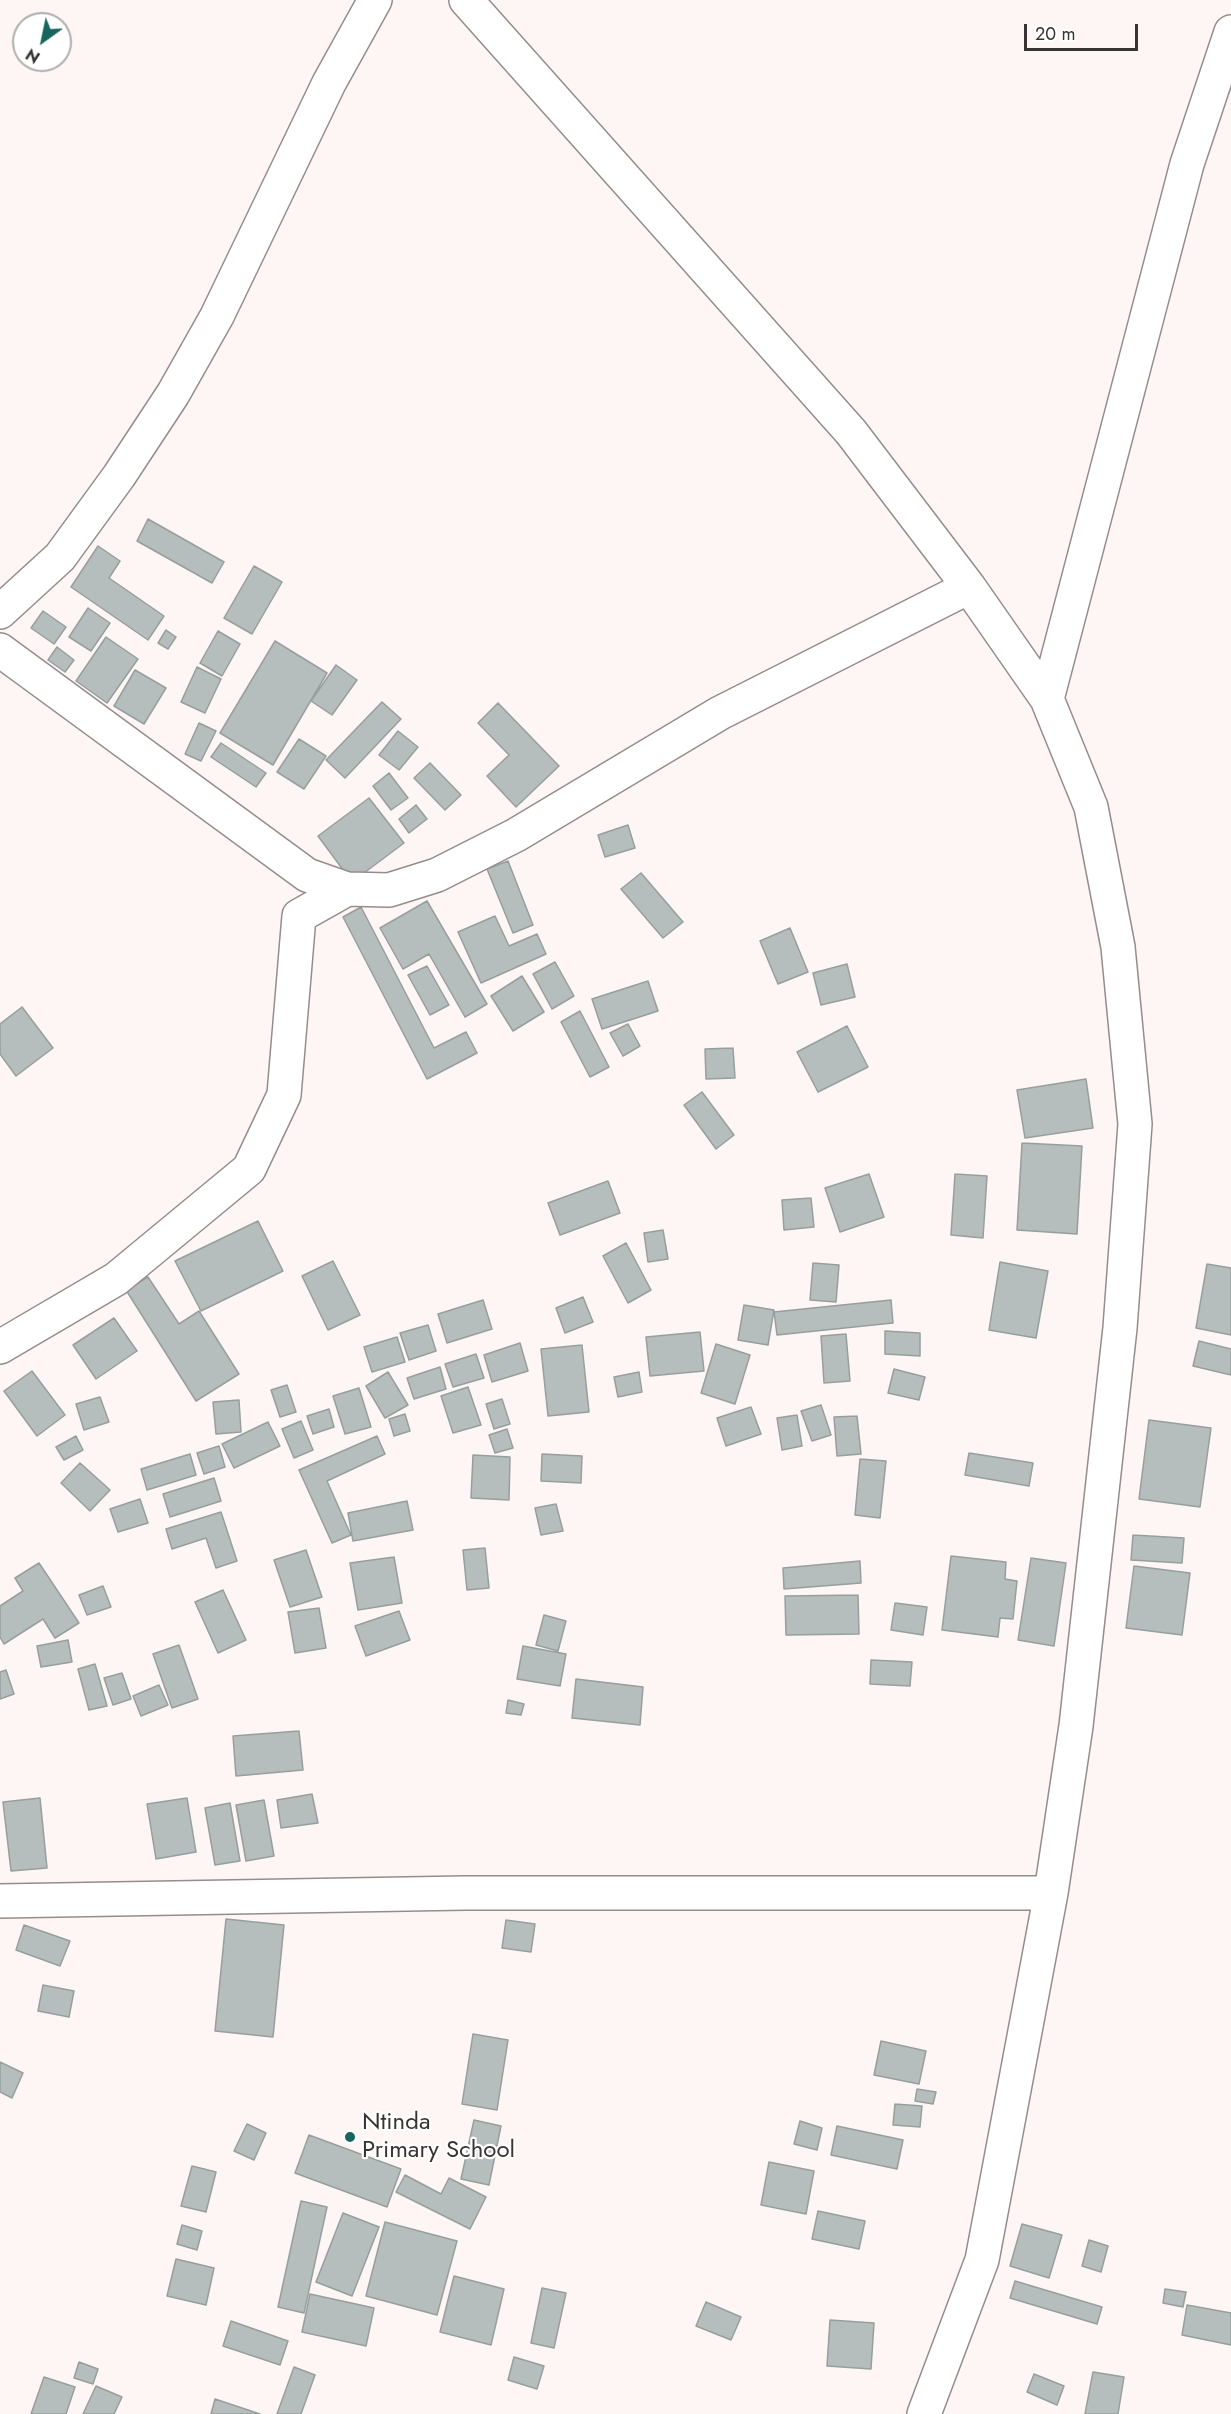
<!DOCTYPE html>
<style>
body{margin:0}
#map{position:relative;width:1231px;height:2414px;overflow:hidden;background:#fef6f4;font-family:Jost,sans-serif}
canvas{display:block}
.north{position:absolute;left:12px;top:12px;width:60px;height:60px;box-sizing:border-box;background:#fff;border:2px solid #afaead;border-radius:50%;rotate:213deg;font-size:16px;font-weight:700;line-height:24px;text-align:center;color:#373433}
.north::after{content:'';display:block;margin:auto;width:21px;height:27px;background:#18645f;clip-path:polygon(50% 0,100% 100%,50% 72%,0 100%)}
.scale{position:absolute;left:1024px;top:24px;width:114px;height:27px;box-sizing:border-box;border:3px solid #373433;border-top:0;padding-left:8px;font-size:18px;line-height:21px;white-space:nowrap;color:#373433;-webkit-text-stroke:4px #fff;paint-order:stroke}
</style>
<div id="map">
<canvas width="1231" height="2414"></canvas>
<div class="north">N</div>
<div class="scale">20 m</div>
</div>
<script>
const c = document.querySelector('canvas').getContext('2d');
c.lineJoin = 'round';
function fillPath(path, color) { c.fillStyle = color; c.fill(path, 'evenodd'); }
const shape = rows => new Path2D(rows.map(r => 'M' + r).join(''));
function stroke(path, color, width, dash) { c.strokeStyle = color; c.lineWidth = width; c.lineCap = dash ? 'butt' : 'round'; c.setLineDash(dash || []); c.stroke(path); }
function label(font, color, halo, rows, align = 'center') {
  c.font = font + ' Jost,sans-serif'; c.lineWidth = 4.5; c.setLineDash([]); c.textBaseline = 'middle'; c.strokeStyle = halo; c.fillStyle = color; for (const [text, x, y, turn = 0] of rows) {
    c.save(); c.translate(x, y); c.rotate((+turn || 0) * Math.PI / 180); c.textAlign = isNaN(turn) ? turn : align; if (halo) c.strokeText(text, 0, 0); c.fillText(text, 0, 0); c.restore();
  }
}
const building = shape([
 [148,519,224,562,212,583,137,541,148,519],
 [98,546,120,561,109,578,164,616,148,640,71,587,98,546],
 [254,566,282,582,252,634,224,618,254,566],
 [88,608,110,623,91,651,69,637,88,608],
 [43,611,66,627,54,644,31,628,43,611],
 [166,630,176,637,168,649,158,643,166,630],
 [218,631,240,644,222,676,200,663,218,631],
 [106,637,138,659,107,703,76,681,106,637],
 [275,641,327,673,273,765,220,733,275,641],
 [57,647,74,660,65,672,48,660,57,647],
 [336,665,357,680,332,715,311,701,336,665],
 [197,667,221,679,205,713,181,702,197,667],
 [135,670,166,688,144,724,114,706,135,670],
 [382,702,401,719,345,778,326,760,382,702],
 [498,703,559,766,516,807,487,776,509,755,478,723,498,703],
 [199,723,216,731,201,761,185,754,199,723],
 [398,731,418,747,399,770,379,755,398,731],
 [299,739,326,756,304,789,277,772,299,739],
 [221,743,266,773,256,787,211,757,221,743],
 [430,763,461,795,445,810,414,778,430,763],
 [389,773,408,798,391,810,373,786,389,773],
 [369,798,404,843,352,882,318,836,369,798],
 [416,805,427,819,409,833,399,819,416,805],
 [628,825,635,848,605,857,598,835,628,825],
 [508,861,533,925,513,933,487,869,508,861],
 [641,873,683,922,663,938,621,889,641,873],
 [427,901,487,1004,465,1017,429,954,403,969,380,928,427,901],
 [361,907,434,1048,466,1032,477,1053,427,1079,343,917,361,907],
 [495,916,509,946,537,934,546,954,481,983,458,932,495,916],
 [790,928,808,972,778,984,760,941,790,928],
 [555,962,574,996,552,1009,533,974,555,962],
 [847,964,855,997,821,1005,813,973,847,964],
 [427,966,449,1005,430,1015,408,975,427,966],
 [522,976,544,1012,513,1031,491,996,522,976],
 [648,981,658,1011,602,1029,592,999,648,981],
 [22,1007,53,1048,16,1076,0,1054,0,1024,22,1007],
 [580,1011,609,1067,590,1077,561,1022,580,1011],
 [628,1024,640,1046,623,1056,610,1033,628,1024],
 [847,1026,868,1067,818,1092,797,1052,847,1026],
 [733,1048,735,1078,706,1079,705,1049,733,1048],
 [1086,1079,1093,1128,1025,1138,1017,1090,1086,1079],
 [702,1092,734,1135,716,1149,684,1105,702,1092],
 [1022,1143,1082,1146,1077,1234,1017,1230,1022,1143],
 [869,1174,884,1217,840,1232,825,1188,869,1174],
 [955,1174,987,1176,983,1238,951,1235,955,1174],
 [608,1181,620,1213,560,1235,548,1203,608,1181],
 [811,1198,814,1227,784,1230,782,1200,811,1198],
 [258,1221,283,1271,201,1311,175,1261,258,1221],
 [663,1230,668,1259,648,1262,644,1233,663,1230],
 [626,1243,651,1290,628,1303,603,1256,626,1243],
 [333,1261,360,1315,328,1330,302,1276,333,1261],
 [1000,1262,1048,1271,1036,1338,989,1330,1000,1262],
 [813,1263,839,1265,836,1302,810,1300,813,1263],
 [1207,1264,1231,1268,1231,1335,1196,1328,1207,1264],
 [148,1277,179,1324,199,1311,239,1374,196,1401,126,1290,148,1277],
 [583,1297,593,1322,565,1333,556,1308,583,1297],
 [483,1300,492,1329,447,1343,438,1314,483,1300],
 [891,1300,893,1323,777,1335,774,1312,891,1300],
 [744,1305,774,1310,768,1345,738,1340,744,1305],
 [114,1318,137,1351,96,1379,73,1345,114,1318],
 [428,1325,436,1351,409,1360,400,1333,428,1325],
 [885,1331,920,1333,920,1356,885,1354,885,1331],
 [700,1332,704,1371,650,1376,646,1337,700,1332],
 [846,1334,850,1381,824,1383,821,1336,846,1334],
 [397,1337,405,1362,372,1372,364,1347,397,1337],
 [1199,1341,1231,1349,1231,1375,1193,1366,1199,1341],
 [520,1343,528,1371,492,1382,484,1355,520,1343],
 [716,1344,750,1355,735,1404,701,1393,716,1344],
 [582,1345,589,1412,548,1416,541,1349,582,1345],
 [476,1354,484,1378,453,1387,445,1364,476,1354],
 [440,1367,446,1389,414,1399,407,1378,440,1367],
 [894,1369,925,1377,919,1400,888,1393,894,1369],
 [32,1371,65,1415,37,1436,4,1391,32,1371],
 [388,1372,408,1405,385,1418,366,1386,388,1372],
 [639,1372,642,1392,618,1397,614,1377,639,1372],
 [287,1385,296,1412,280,1417,271,1390,287,1385],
 [468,1387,481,1425,453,1433,441,1396,468,1387],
 [359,1388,371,1427,345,1434,333,1396,359,1388],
 [100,1397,109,1422,84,1430,76,1404,100,1397],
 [502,1399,510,1424,494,1429,486,1404,502,1399],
 [239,1400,241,1432,216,1434,213,1402,239,1400],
 [821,1405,831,1435,812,1441,801,1411,821,1405],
 [751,1407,761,1434,726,1446,717,1418,751,1407],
 [329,1409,334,1427,313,1434,307,1416,329,1409],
 [405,1414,410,1431,394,1436,389,1419,405,1414],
 [797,1415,802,1446,782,1450,777,1418,797,1415],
 [857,1416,861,1454,837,1456,834,1417,857,1416],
 [1149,1420,1211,1428,1200,1507,1139,1499,1149,1420],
 [301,1421,313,1450,294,1458,282,1429,301,1421],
 [268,1422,280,1446,234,1468,222,1444,268,1422],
 [507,1429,513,1448,495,1453,489,1435,507,1429],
 [76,1436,83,1450,64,1460,56,1447,76,1436],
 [377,1436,385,1454,327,1481,351,1535,332,1543,299,1470,377,1436],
 [219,1446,225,1467,204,1474,197,1453,219,1446],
 [969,1453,1033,1463,1029,1486,965,1475,969,1453],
 [190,1454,196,1475,147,1490,141,1469,190,1454],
 [542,1454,582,1456,581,1483,541,1481,542,1454],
 [473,1455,510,1457,509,1500,471,1498,473,1455],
 [860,1459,886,1461,880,1518,855,1515,860,1459],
 [80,1463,110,1490,90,1511,61,1483,80,1463],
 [214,1478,221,1501,170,1517,163,1494,214,1478],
 [140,1499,148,1523,118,1532,110,1509,140,1499],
 [407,1501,413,1530,353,1541,348,1513,407,1501],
 [556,1504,563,1531,541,1535,535,1508,556,1504],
 [221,1512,237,1561,216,1568,206,1538,172,1549,166,1529,221,1512],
 [1133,1535,1184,1538,1182,1563,1131,1560,1133,1535],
 [485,1548,489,1588,467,1590,463,1550,485,1548],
 [306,1550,322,1597,290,1607,274,1560,306,1550],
 [951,1556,1006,1562,1005,1579,1017,1581,1013,1619,1000,1618,998,1637,942,1630,951,1556],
 [394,1557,402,1603,358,1610,350,1563,394,1557],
 [1031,1558,1066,1563,1054,1646,1018,1640,1031,1558],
 [860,1561,861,1583,784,1589,783,1568,860,1561],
 [39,1563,79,1623,55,1638,43,1619,4,1644,0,1637,0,1606,23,1591,15,1578,39,1563],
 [1134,1566,1190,1573,1182,1635,1126,1628,1134,1566],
 [103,1586,111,1607,87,1615,79,1595,103,1586],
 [223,1590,246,1640,218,1653,195,1602,223,1590],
 [858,1595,859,1634,786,1635,785,1596,858,1595],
 [895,1603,927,1607,923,1635,891,1630,895,1603],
 [319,1608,326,1648,295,1653,288,1612,319,1608],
 [399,1611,410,1640,366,1656,355,1626,399,1611],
 [544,1615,566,1621,558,1651,536,1645,544,1615],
 [68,1640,72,1662,41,1667,37,1646,68,1640],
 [179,1645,198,1699,172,1708,153,1654,179,1645],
 [523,1646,566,1654,560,1686,517,1679,523,1646],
 [871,1660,912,1662,910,1686,870,1684,871,1660],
 [95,1664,107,1706,89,1710,78,1669,95,1664],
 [6,1670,14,1694,0,1699,0,1672,6,1670],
 [122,1673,131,1699,113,1705,104,1678,122,1673],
 [576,1679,643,1687,640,1725,572,1718,576,1679],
 [159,1685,168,1705,141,1716,133,1696,159,1685],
 [508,1700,524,1704,521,1715,506,1713,508,1700],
 [299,1731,303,1770,236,1776,233,1736,299,1731],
 [312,1794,318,1823,281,1828,277,1800,312,1794],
 [40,1798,47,1868,11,1871,3,1802,40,1798],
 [187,1798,196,1852,156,1859,147,1804,187,1798],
 [264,1800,274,1856,246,1861,236,1805,264,1800],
 [230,1803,240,1861,215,1865,205,1808,230,1803],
 [226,1919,284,1925,273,2037,215,2031,226,1919],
 [506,1920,535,1924,531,1952,502,1948,506,1920],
 [24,1925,70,1941,60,1966,16,1950,24,1925],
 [43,1985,74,1991,69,2017,38,2011,43,1985],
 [473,2034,508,2040,497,2110,462,2104,473,2034],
 [881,2041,926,2051,919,2084,874,2075,881,2041],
 [0,2062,23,2073,12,2098,0,2092,0,2062],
 [917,2089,936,2092,933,2104,915,2101,917,2089],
 [895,2104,922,2106,920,2127,893,2125,895,2104],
 [474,2120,501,2126,489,2185,461,2179,474,2120],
 [800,2121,822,2128,817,2150,794,2144,800,2121],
 [247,2124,266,2133,254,2160,234,2151,247,2124],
 [837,2126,903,2140,897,2169,831,2155,837,2126],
 [309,2135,401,2169,387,2207,295,2173,309,2135],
 [769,2162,814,2171,806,2214,761,2205,769,2162],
 [192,2166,216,2172,206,2212,181,2206,192,2166],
 [405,2175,441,2194,449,2178,486,2197,470,2229,396,2192,405,2175],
 [301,2201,327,2207,304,2313,278,2307,301,2201],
 [818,2211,865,2221,859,2249,812,2239,818,2211],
 [343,2213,379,2227,352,2296,316,2282,343,2213],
 [385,2222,457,2241,437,2315,366,2296,385,2222],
 [1022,2224,1062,2235,1049,2278,1010,2266,1022,2224],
 [182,2225,202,2231,197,2250,177,2244,182,2225],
 [1089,2240,1108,2246,1101,2272,1082,2266,1089,2240],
 [176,2259,214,2268,206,2305,167,2296,176,2259],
 [454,2276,504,2289,491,2345,440,2332,454,2276],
 [1015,2281,1102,2307,1097,2324,1010,2298,1015,2281],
 [542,2288,566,2293,554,2348,531,2343,542,2288],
 [1165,2289,1186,2292,1183,2307,1163,2303,1165,2289],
 [310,2294,374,2308,366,2346,302,2332,310,2294],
 [706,2302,741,2317,731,2340,696,2326,706,2302],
 [1187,2305,1231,2313,1231,2345,1182,2335,1187,2305],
 [830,2320,874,2323,871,2369,827,2366,830,2320],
 [231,2321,288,2341,280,2365,223,2346,231,2321],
 [514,2357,544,2366,537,2389,508,2380,514,2357],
 [79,2362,98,2369,93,2384,74,2378,79,2362],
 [294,2367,315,2375,301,2414,277,2414,294,2367],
 [1093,2372,1124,2377,1118,2414,1085,2414,1093,2372],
 [1034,2374,1064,2386,1057,2405,1027,2392,1034,2374],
 [44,2377,75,2387,66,2414,31,2414,44,2377],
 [96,2386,122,2397,114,2414,83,2414,96,2386],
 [215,2399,260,2414,211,2414,215,2399]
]);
fillPath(building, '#b6bebd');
stroke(building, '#979f9e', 1.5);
const minor = shape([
 [466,0,851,432,969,587,1047,699,1091,807,1118,947,1135,1124,1120,1328,1076,1726,1051,1893,982,2260,924,2414],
 [0,612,60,557,119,476,173,394,217,316,329,83,375,0],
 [0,650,307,875,347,889,389,890,437,875,516,835,720,713,969,587],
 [1047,699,1187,164,1231,32],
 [0,1347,116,1279,249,1169,284,1095,299,916,347,889],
 [0,1901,465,1893,1051,1893]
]);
stroke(minor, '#958d8c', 36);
stroke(minor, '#fff', 33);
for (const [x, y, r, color] of [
 [350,2137,6,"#18645f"]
]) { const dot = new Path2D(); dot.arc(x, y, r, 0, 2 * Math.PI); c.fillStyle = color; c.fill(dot); stroke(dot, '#fff', 2); }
label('24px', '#373433', '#fff', [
 ["Ntinda",362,2123],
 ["Primary School",362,2151]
], 'left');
</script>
